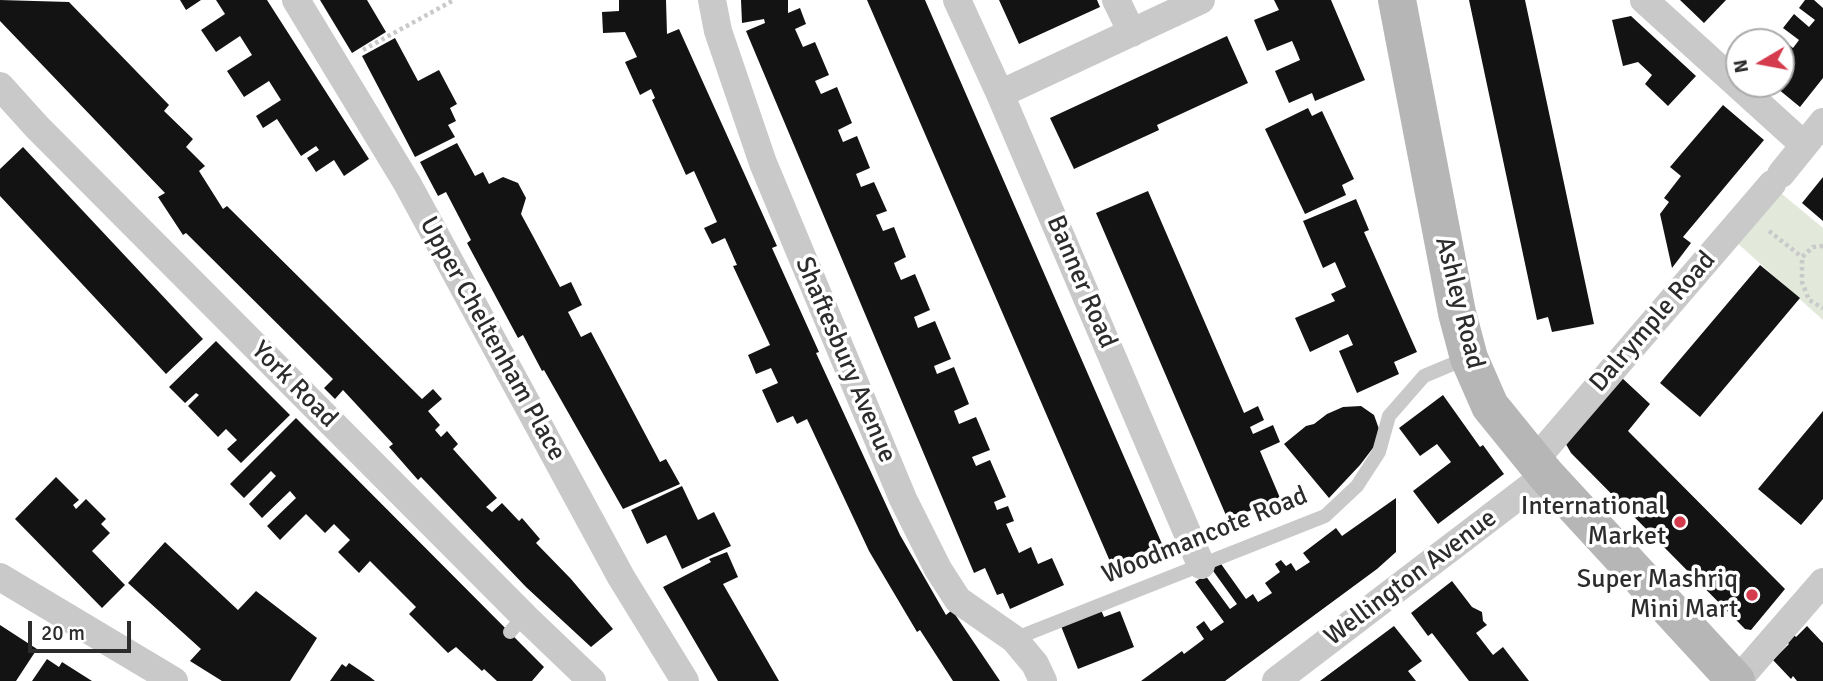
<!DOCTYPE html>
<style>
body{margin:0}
#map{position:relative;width:1823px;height:681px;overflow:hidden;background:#fff;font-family:Signika,sans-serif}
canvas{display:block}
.north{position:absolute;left:1725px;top:28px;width:70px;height:70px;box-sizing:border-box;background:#fff;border:2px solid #ababab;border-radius:50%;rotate:260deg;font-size:19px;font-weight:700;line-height:28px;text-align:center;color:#2c2c2c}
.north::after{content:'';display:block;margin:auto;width:24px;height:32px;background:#d43c4d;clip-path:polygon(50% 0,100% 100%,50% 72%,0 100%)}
.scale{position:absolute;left:28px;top:621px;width:103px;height:32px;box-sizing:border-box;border:4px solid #2c2c2c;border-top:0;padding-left:9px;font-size:21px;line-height:24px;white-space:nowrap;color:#2c2c2c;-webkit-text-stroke:5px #fff;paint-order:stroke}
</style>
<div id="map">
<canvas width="1823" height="681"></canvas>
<div class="north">N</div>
<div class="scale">20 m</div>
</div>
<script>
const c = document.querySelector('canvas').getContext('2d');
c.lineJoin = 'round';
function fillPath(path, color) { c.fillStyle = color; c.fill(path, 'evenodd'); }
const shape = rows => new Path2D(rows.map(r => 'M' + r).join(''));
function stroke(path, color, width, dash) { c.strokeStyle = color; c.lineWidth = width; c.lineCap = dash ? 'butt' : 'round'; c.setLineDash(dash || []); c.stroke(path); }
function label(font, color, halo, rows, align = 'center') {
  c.font = font + ' Signika,sans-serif'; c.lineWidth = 7; c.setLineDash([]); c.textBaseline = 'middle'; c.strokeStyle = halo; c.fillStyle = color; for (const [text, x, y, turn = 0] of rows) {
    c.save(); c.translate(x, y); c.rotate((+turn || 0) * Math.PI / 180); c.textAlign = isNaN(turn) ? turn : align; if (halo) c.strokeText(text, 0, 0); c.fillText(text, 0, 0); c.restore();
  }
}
fillPath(shape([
 [1776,189,1823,228,1823,320,1735,241]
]), '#e2e8da');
fillPath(shape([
 [0,0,69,2,169,105,164,111,193,139,186,147,205,166,199,171,223,209,227,206,422,399,433,389,442,399,428,411,440,425,435,430,441,437,447,431,458,444,453,449,497,498,486,507,492,512,502,503,519,521,522,518,540,539,536,543,571,579,613,629,591,647,526,587,421,477,418,480,389,447,393,444,343,390,335,399,324,388,333,379,186,233,183,235,158,197,165,193,0,21],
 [180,0,201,0,186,10],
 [216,0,267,0,369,159,344,176,334,160,316,172,307,158,319,150,316,146,301,156,277,119,263,128,256,116,281,100,269,81,244,97,227,71,252,55,240,36,216,52,201,30,225,14],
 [320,0,367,0,386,32,352,53],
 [619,0,666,0,667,34,679,29,777,246,772,248,819,352,816,353,900,535,946,615,952,610,1000,681,953,681,920,630,917,632,869,551,807,419,797,424,793,416,777,423,762,390,778,383,771,368,756,374,748,355,770,345,733,266,737,265,725,238,712,244,704,228,717,222,694,171,686,175,652,100,655,98,651,89,640,95,625,62,637,57,625,32,603,33,602,12,619,11],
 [741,0,788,0,788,13,800,8,806,24,795,29,803,47,815,42,829,75,815,81,821,94,837,87,852,123,838,130,843,142,857,136,870,168,856,174,861,187,874,182,887,211,876,215,883,231,894,227,906,257,894,263,897,271,901,280,915,274,930,310,914,317,918,328,935,321,951,359,934,366,937,374,954,367,969,404,954,411,959,424,976,417,990,450,972,457,976,466,990,460,1006,497,994,502,997,510,1008,506,1014,521,1006,524,1019,553,1031,547,1038,564,1052,558,1064,585,1010,609,1003,593,997,595,985,568,974,573,746,31,765,23,764,19,742,23],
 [867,0,925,0,1162,544,1112,566],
 [999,0,1097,0,1100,7,1019,44],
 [1274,0,1331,0,1365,80,1315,101,1312,93,1289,103,1275,71,1300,60,1296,50,1292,41,1267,51,1254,20,1279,10],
 [1469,0,1525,0,1594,324,1552,332,1548,317,1537,320],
 [1680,0,1726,0,1704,23],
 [1805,0,1814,0,1823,8,1823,78,1800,107,1772,84,1781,84,1781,42,1771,42,1777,35,1793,48,1799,40,1783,28,1794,14,1809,27,1815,20,1799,8],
 [1631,16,1696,76,1668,106,1645,84,1652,75,1638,62,1623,66,1612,20],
 [1227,36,1248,83,1157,125,1159,130,1074,169,1050,118],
 [395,38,418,81,439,70,457,104,450,108,456,121,448,125,455,137,415,157,362,56],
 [1723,105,1764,140,1683,237,1691,243,1672,268,1660,214,1669,202,1664,198,1681,176,1670,167],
 [1308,108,1312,116,1322,111,1354,179,1342,185,1346,195,1305,214,1265,129],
 [457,143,475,176,483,172,489,184,503,177,518,183,526,198,521,214,534,238,560,287,571,282,582,305,568,312,581,337,591,332,660,462,666,459,680,484,623,509,544,370,542,371,523,335,518,338,467,243,471,240,446,192,438,196,420,162],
 [23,147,203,339,166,374,0,196,0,169],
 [1823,177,1823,221,1802,203],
 [1148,191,1244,413,1258,406,1264,420,1250,427,1253,434,1273,425,1280,442,1260,451,1280,498,1228,520,1096,213],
 [1356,199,1369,230,1364,232,1417,352,1394,362,1399,374,1357,393,1339,351,1353,345,1348,334,1310,352,1295,318,1335,301,1331,294,1346,287,1335,262,1323,268,1303,221],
 [1760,265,1800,298,1700,417,1660,383],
 [216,341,290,415,241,463,227,449,237,440,226,429,218,437,188,406,199,395,196,393,185,403,169,387],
 [1621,377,1650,404,1628,431,1785,589,1751,630,1745,629,1571,453,1563,439],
 [1443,395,1480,447,1483,445,1504,474,1438,524,1413,491,1451,462,1437,444,1420,456,1399,428],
 [1361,406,1374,415,1379,429,1376,444,1360,465,1329,498,1284,444,1306,426,1314,424,1327,414,1343,407],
 [1823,411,1823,499,1801,525,1758,489],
 [296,418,544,667,532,681,497,681,484,669,482,671,456,647,448,653,409,614,416,607,370,561,359,573,338,552,350,540,334,524,325,533,306,514,280,540,267,526,296,498,290,491,262,518,249,504,276,476,271,471,244,498,230,484],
 [56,477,79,500,73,505,76,509,86,499,106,519,101,524,110,533,92,551,125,585,102,608,15,519],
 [682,486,698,520,714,512,731,546,682,569,666,535,647,544,631,510],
 [1396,498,1396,552,1377,569,1225,681,1141,681,1182,651,1184,654,1204,639,1196,627,1204,621,1211,631,1224,622,1195,582,1205,575,1230,609,1237,604,1211,568,1219,561,1246,599,1253,594,1258,602,1272,593,1265,583,1280,572,1275,564,1281,560,1286,566,1291,563,1296,571,1310,562,1303,553,1336,528,1342,536],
 [165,542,238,610,256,591,317,638,290,681,222,681,190,661,201,649,128,583],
 [727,552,738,577,723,584,779,681,718,681,663,587,711,562,709,559],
 [1452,581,1472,607,1482,612,1483,621,1487,625,1476,633,1493,655,1503,647,1529,681,1469,681,1432,633,1428,636,1411,613],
 [1101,610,1104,617,1120,611,1134,647,1078,669,1061,626],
 [0,625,37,649,16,681,0,681],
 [1394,626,1422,661,1408,671,1416,681,1320,681],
 [1807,626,1823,643,1823,681,1797,681,1793,676,1791,679,1773,660,1789,644,1786,641,1793,634,1796,637],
 [47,659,59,667,62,662,92,681,32,681],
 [349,663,370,677,375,681,330,681,342,664,346,667]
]), '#131313');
stroke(shape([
 [363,50,454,0],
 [1769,231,1802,257],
 [1823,246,1813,247,1802,257,1802,282,1809,300,1823,308]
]), '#c9c9c9', 4.5, [3.5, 3.5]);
stroke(shape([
 [510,632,524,616],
 [1014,639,1325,516,1357,486,1379,452,1389,416,1424,376,1467,358]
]), '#c9c9c9', 14);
stroke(shape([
 [296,0,407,183,621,577,685,681],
 [712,0,718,31,763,163,903,499,938,569,958,600,1014,639,1035,664,1043,681],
 [957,0,1000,94,1201,565],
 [1116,0,1132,33],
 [1644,0,1804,145],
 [0,86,37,127,524,616,592,681],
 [1000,94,1201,0],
 [1781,174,1823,122],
 [1535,460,1772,184],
 [0,577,174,681],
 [1276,681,1546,475],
 [1737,681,1823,582]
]), '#c9c9c9', 28);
stroke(shape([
 [1397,0,1457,313,1469,358,1490,406,1546,475,1736,681]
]), '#b6b6b6', 38);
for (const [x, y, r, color] of [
 [1680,522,7,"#d43c4d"],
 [1752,595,7,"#d43c4d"]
]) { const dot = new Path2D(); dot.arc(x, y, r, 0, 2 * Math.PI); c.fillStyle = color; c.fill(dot); stroke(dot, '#fff', 2.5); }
label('26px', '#2c2c2c', '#fff', [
 ["Banner Road",1081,282,67],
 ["Ashley Road",1459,303,76],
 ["Dalrymple Road",1653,322,-49],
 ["Upper Cheltenham Place",492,339,61],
 ["Shaftesbury Avenue",845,360,67],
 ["York Road",294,385,45],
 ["Woodmancote Road",1205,536,-22],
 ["Wellington Avenue",1411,578,-37]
]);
label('26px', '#2c2c2c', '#fff', [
 ["International",1666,507],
 ["Market",1666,537],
 ["Super Mashriq",1738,580],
 ["Mini Mart",1738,610]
], 'right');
</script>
